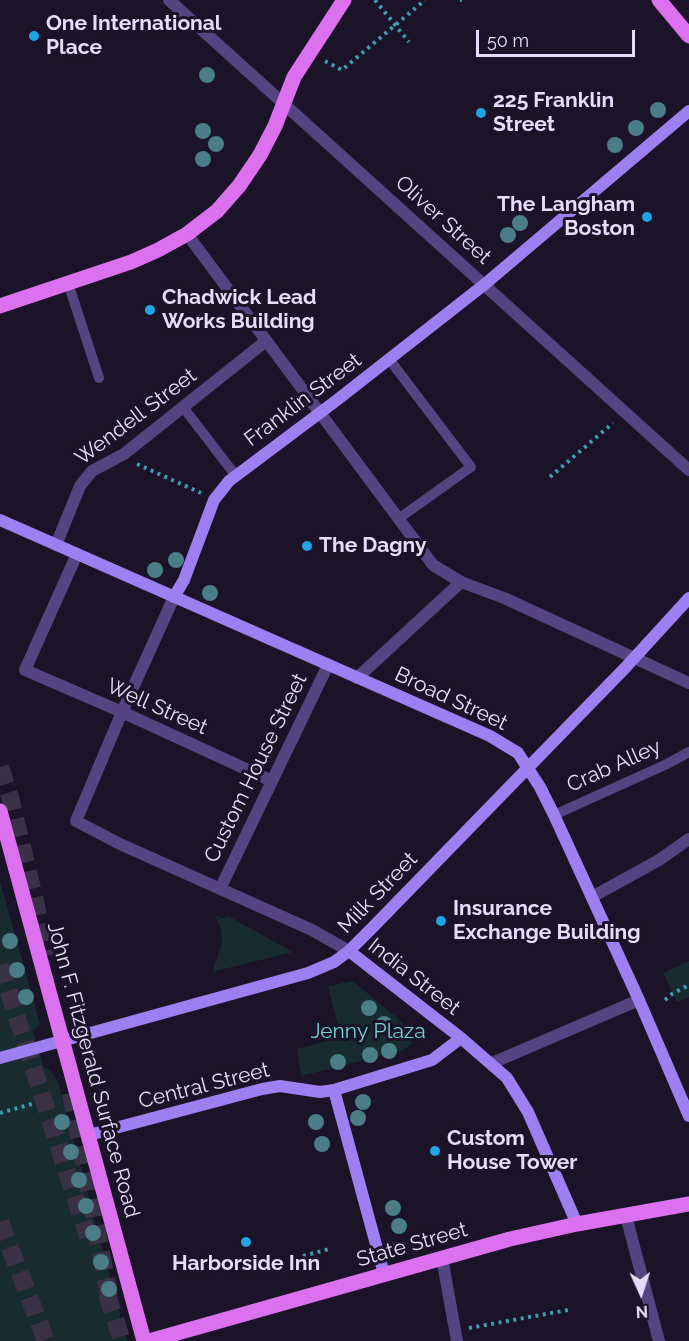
<!DOCTYPE html>
<style>
body{margin:0}
#map{position:relative;width:689px;height:1341px;overflow:hidden;background:#1b1327;font-family:Raleway,sans-serif}
canvas{display:block}
.north{position:absolute;left:611px;top:1263px;width:60px;height:60px;-webkit-text-stroke:4px #1b1327;paint-order:stroke;rotate:177deg;font-size:16px;font-weight:700;line-height:24px;text-align:center;color:#e7ddfb}
.north::after{content:'';display:block;margin:auto;width:21px;height:27px;background:#e7ddfb;clip-path:polygon(50% 0,100% 100%,50% 72%,0 100%)}
.scale{position:absolute;left:476px;top:30px;width:159px;height:27px;box-sizing:border-box;border:3px solid #e7ddfb;border-top:0;padding-left:8px;font-size:18px;line-height:21px;white-space:nowrap;color:#e7ddfb;-webkit-text-stroke:4px #1b1327;paint-order:stroke}
</style>
<div id="map">
<canvas width="689" height="1341"></canvas>
<div class="north">N</div>
<div class="scale">50 m</div>
</div>
<script>
const c = document.querySelector('canvas').getContext('2d');
c.lineJoin = 'round';
function fillPath(path, color) { c.fillStyle = color; c.fill(path, 'evenodd'); }
const shape = rows => new Path2D(rows.map(r => 'M' + r).join(''));
function stroke(path, color, width, dash) { c.strokeStyle = color; c.lineWidth = width; c.lineCap = dash ? 'butt' : 'round'; c.setLineDash(dash || []); c.stroke(path); }
function label(font, color, halo, rows, align = 'center') {
  c.font = font + ' Raleway,sans-serif'; c.lineWidth = 6; c.setLineDash([]); c.textBaseline = 'middle'; c.strokeStyle = halo; c.fillStyle = color; for (const [text, x, y, turn = 0] of rows) {
    c.save(); c.translate(x, y); c.rotate((+turn || 0) * Math.PI / 180); c.textAlign = isNaN(turn) ? turn : align; if (halo) c.strokeText(text, 0, 0); c.fillText(text, 0, 0); c.restore();
  }
}
fillPath(shape([
 [0,881,40,1024,33,1031,44,1067,52,1072,59,1085,127,1341,0,1341],
 [216,916,222,918,228,916,293,952,212,972,222,944,221,931],
 [689,961,689,997,677,1002,663,973],
 [353,981,410,1029,413,1038,411,1045,401,1051,301,1076,297,1049,341,1037,328,986]
]), '#172b30');
stroke(shape([
 [0,767,10,797,36,905,45,956],
 [0,965,88,1237],
 [71,1093,111,1306],
 [0,1222,46,1341],
 [107,1294,122,1341]
]), '#3a3147', 18, [18, 9]);
stroke(shape([
 [375,0,409,42],
 [460,0,462,0],
 [325,61,342,70,425,0],
 [137,464,201,493],
 [550,477,613,423],
 [665,1000,672,994,689,985],
 [0,1113,35,1103],
 [303,1256,329,1249],
 [469,1328,568,1310]
]), '#3f9bad', 4, [3, 4.5]);
stroke(shape([
 [68,283,99,378],
 [389,359,471,467,398,519],
 [183,407,236,476],
 [554,815,667,764,689,752]
]), '#544481', 10);
stroke(shape([
 [169,0,689,470],
 [187,234,433,565,461,582,504,598,689,683],
 [56,545,80,486,92,471,124,454,266,341],
 [77,554,25,670,122,712,272,781],
 [174,597,122,712,76,821,120,844,312,930,349,951],
 [357,678,461,582],
 [220,889,328,665],
 [592,897,659,860,689,839],
 [492,1063,639,1000],
 [626,1216,659,1341],
 [442,1258,457,1341]
]), '#544481', 12);
stroke(shape([
 [0,520,490,736,518,753,540,787,554,815,639,1000,689,1116],
 [174,597,184,580,214,500,229,481,337,400,485,284,689,111],
 [349,951,461,1038,507,1078,528,1112,577,1224],
 [0,1058,308,973,334,962,349,951,374,926,625,668,689,598],
 [334,1090,384,1274],
 [89,1135,262,1089,280,1086,320,1092,334,1090,432,1060,461,1038]
]), '#9c7ff0', 12);
stroke(shape([
 [659,0,689,36],
 [0,306,131,262,158,250,187,234,217,211,239,186,260,155,275,126,294,77,344,0],
 [0,811,144,1341],
 [149,1341,510,1239,577,1224,689,1204]
]), '#dc71ef', 15);
c.fillStyle = '#4a7d85';
for (const [x, y] of [
 [207,75],
 [658,110],
 [636,128],
 [203,131],
 [216,144],
 [615,145],
 [203,159],
 [520,223],
 [508,235],
 [176,560],
 [155,570],
 [210,593],
 [10,941],
 [17,970],
 [26,997],
 [369,1008],
 [384,1024],
 [389,1051],
 [370,1055],
 [338,1062],
 [363,1102],
 [358,1118],
 [62,1122],
 [316,1122],
 [322,1144],
 [71,1152],
 [79,1180],
 [86,1206],
 [393,1208],
 [399,1226],
 [93,1233],
 [101,1262],
 [109,1289]
]) { c.beginPath(); c.arc(x, y, 8, 0, 2 * Math.PI); c.fill(); }
for (const [x, y, r, color] of [
 [34,36,6,"#1fa4e5"],
 [481,113,6,"#1fa4e5"],
 [647,217,6,"#1fa4e5"],
 [150,310,6,"#1fa4e5"],
 [307,546,6,"#1fa4e5"],
 [441,921,6,"#1fa4e5"],
 [435,1151,6,"#1fa4e5"],
 [246,1242,6,"#1fa4e5"]
]) { const dot = new Path2D(); dot.arc(x, y, r, 0, 2 * Math.PI); c.fillStyle = color; c.fill(dot); stroke(dot, '#1b1327', 2); }
label('bold 21px', '#e7ddfb', '#1b1327', [
 ["One International",46,24],
 ["Place",46,48],
 ["225 Franklin",493,101],
 ["Street",493,125],
 ["The Langham",635,205,"right"],
 ["Boston",635,229,"right"],
 ["Chadwick Lead",162,298],
 ["Works Building",162,322],
 ["The Dagny",319,546],
 ["Insurance",453,909],
 ["Exchange Building",453,933],
 ["Custom",447,1139],
 ["House Tower",447,1163],
 ["Harborside Inn",246,1264,"center"]
], 'left');
label('21px', '#e7ddfb', '#1b1327', [
 ["Oliver Street",443,220,42],
 ["Franklin Street",303,400,-37],
 ["Wendell Street",136,417,-37],
 ["Broad Street",451,699,25],
 ["Well Street",157,707,24],
 ["Crab Alley",614,766,-24],
 ["Custom House Street",256,768,-64],
 ["Milk Street",378,893,-46],
 ["India Street",414,977,38],
 ["John F. Fitzgerald Surface Road",93,1070,75],
 ["Central Street",204,1086,-14],
 ["State Street",412,1245,-16]
]);
label('21px', '#70d4d2', '#1b1327', [
 ["Jenny Plaza",368,1032]
]);
</script>
